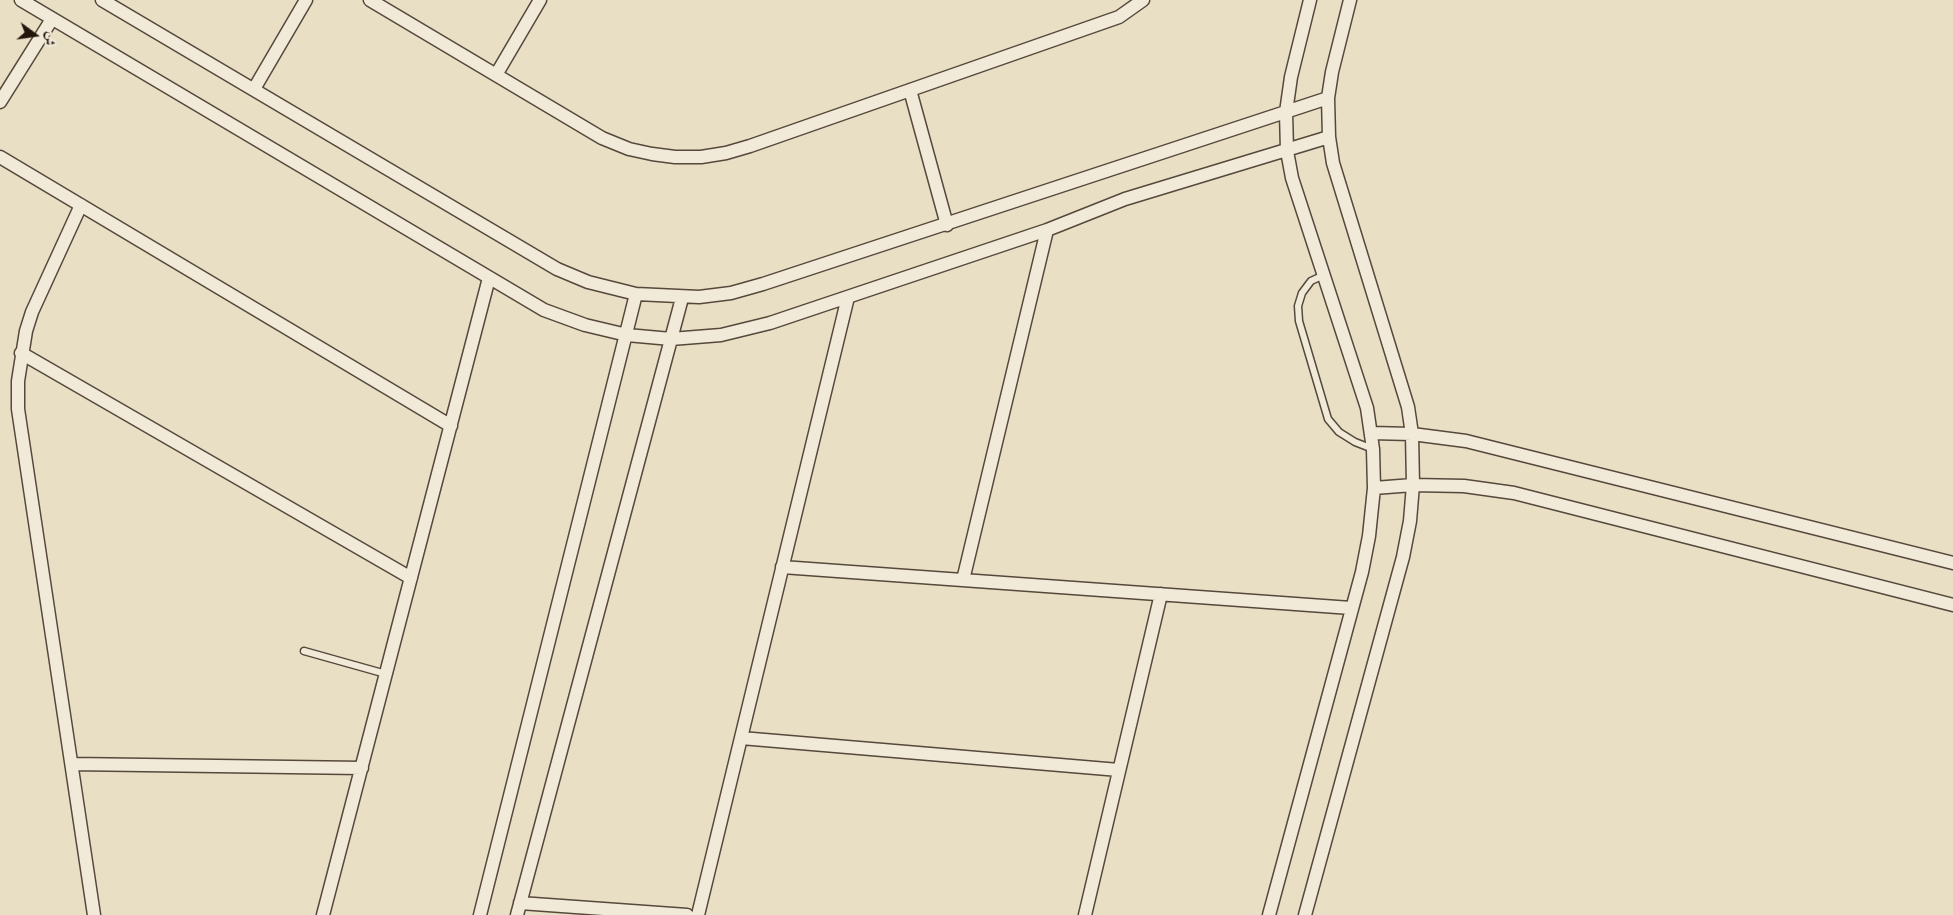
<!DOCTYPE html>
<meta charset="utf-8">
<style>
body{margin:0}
#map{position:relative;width:1953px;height:915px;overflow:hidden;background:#e9dfc5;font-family:Cardo,Amiri,serif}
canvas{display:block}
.north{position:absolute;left:10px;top:10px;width:50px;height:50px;-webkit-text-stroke:4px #f1ead9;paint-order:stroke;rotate:104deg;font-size:14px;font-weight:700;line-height:20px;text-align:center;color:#25160d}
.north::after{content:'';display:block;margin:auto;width:18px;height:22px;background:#25160d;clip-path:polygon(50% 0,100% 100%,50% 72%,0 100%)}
</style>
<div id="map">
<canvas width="1953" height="915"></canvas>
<div class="north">ش</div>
</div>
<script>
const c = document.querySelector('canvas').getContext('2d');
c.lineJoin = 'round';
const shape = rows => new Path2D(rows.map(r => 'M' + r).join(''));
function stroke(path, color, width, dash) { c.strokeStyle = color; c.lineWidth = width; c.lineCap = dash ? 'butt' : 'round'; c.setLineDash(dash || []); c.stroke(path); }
const service = shape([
 [1324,275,1311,281,1302,293,1298,306,1299,321,1328,419,1339,432,1355,442,1373,449],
 [304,651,386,674]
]);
const minor = shape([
 [21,0,544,310,585,325,627,335,671,339,721,335,770,323,1047,230,1125,199,1329,137],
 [102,0,557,269,588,282,636,294,699,297,731,293,763,284,1328,98],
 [370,0,602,138,629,149,652,154,675,157,701,157,726,153,750,146,1119,17,1143,0],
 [496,75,540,0],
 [254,89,306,0],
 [910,90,947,225],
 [0,102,52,19],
 [0,157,451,426],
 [81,205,32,312,26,331,18,381,18,409,94,915],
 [21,353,411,578],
 [1371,433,1412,434,1466,441,1953,563],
 [1374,488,1413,485,1464,486,1514,493,1953,605],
 [782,567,1351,608],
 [963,580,1047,230],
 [741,738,1119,770],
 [72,764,362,768],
 [520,903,687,915],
 [323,915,489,278],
 [480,915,636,294],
 [517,915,682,298],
 [698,915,848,297],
 [1085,915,1161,594],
 [1269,915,1362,572,1369,536,1374,488,1373,449,1367,408,1292,178,1287,151,1286,112,1291,77,1310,0],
 [1305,915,1403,557,1410,521,1413,485,1412,434,1408,407,1333,163,1329,137,1328,98,1332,72,1350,0]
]);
stroke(service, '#56483b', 9);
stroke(minor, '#56483b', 15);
stroke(service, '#f1ead9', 6);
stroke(minor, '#f1ead9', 12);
</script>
